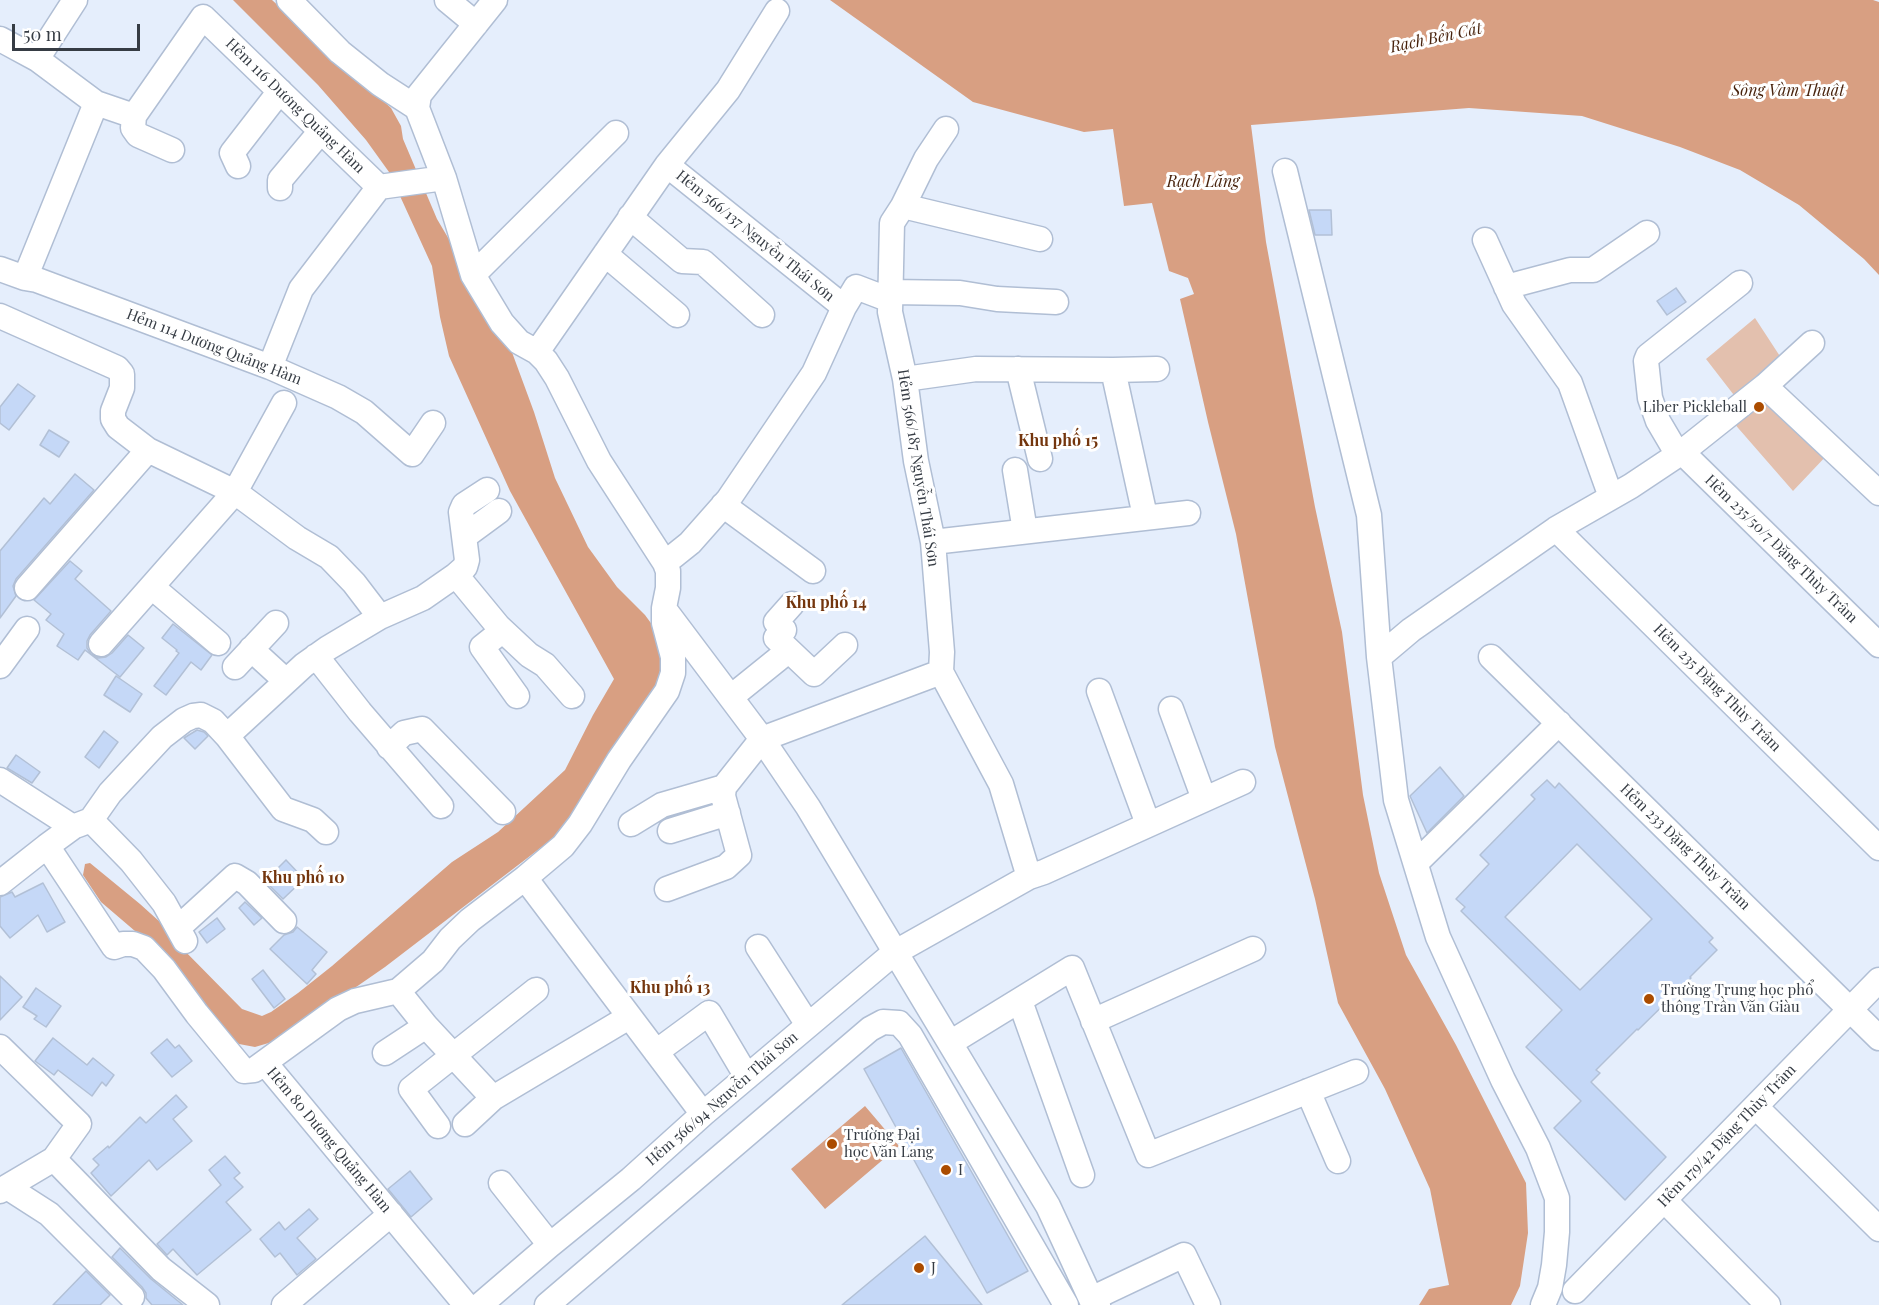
<!DOCTYPE html>
<meta charset="utf-8">
<style>
body{margin:0}
#map{position:relative;width:1879px;height:1305px;overflow:hidden;background:#e5eefc;font-family:"Playfair Display",serif}
canvas{display:block}
.scale{position:absolute;left:12px;top:24px;width:128px;height:27px;box-sizing:border-box;border:3px solid #363c44;border-top:0;padding-left:8px;font-size:18px;line-height:21px;white-space:nowrap;color:#363c44;-webkit-text-stroke:4px #fff;paint-order:stroke}
</style>
<div id="map">
<canvas width="1879" height="1305"></canvas>
<div class="scale">50 m</div>
</div>
<script>
const c = document.querySelector('canvas').getContext('2d');
c.lineJoin = 'round';
function fillPath(path, color) { c.fillStyle = color; c.fill(path, 'evenodd'); }
const shape = rows => new Path2D(rows.map(r => 'M' + r).join(''));
function stroke(path, color, width, dash) { c.strokeStyle = color; c.lineWidth = width; c.lineCap = dash ? 'butt' : 'round'; c.setLineDash(dash || []); c.stroke(path); }
function label(font, color, halo, rows, align = 'center') {
  c.font = font + ' "Playfair Display",serif'; c.lineWidth = 6; c.setLineDash([]); c.textBaseline = 'middle'; c.strokeStyle = halo; c.fillStyle = color; for (const [text, x, y, turn = 0] of rows) {
    c.save(); c.translate(x, y); c.rotate((+turn || 0) * Math.PI / 180); c.textAlign = isNaN(turn) ? turn : align; if (halo) c.strokeText(text, 0, 0); c.fillText(text, 0, 0); c.restore();
  }
}
fillPath(shape([
 [1755,318,1787,367,1765,386,1829,453,1793,491,1732,421,1747,412,1706,359]
]), '#e3c0ae');
fillPath(shape([
 [233,0,272,0,391,108,401,126,403,139,437,219,506,336,534,412,555,478,588,547,617,587,645,615,656,630,662,663,653,697,560,833,385,967,346,994,272,1042,255,1047,239,1044,214,1021,149,943,101,902,83,875,85,864,90,863,140,904,160,922,176,942,242,1009,262,1016,271,1012,298,993,332,966,452,862,498,832,565,770,593,715,614,679,510,491,449,356,440,317,432,266,389,172,366,140,318,85],
 [830,0,1873,0,1879,2,1879,275,1864,259,1799,205,1740,170,1680,147,1582,116,1469,108,1251,125,1266,242,1315,507,1342,632,1363,795,1379,873,1406,955,1456,1045,1526,1183,1528,1233,1520,1286,1511,1305,1419,1305,1429,1289,1449,1285,1430,1189,1385,1089,1338,1003,1315,899,1275,747,1236,534,1208,422,1180,299,1194,294,1188,278,1169,271,1152,203,1124,206,1113,129,1084,132,973,102],
 [865,1106,899,1146,825,1209,791,1169]
]), '#d89f82');
const building = shape([
 [1309,210,1331,210,1332,235,1315,235,1309,210],
 [1676,288,1686,302,1667,315,1657,301,1676,288],
 [18,384,35,396,9,430,0,423,0,407,18,384],
 [49,430,69,442,59,457,40,445,49,430],
 [75,474,94,490,16,579,13,586,16,596,0,618,0,551,44,498,50,504,75,474],
 [70,561,82,571,75,579,111,611,90,635,87,641,87,648,91,654,98,658,106,657,112,653,128,635,144,648,120,677,85,650,78,660,57,646,64,634,46,620,51,614,34,600,70,561],
 [173,624,212,655,201,670,191,662,166,695,154,686,179,653,176,651,177,650,162,638,173,624],
 [116,676,142,694,130,712,104,695,116,676],
 [197,730,204,732,208,736,195,749,184,738,197,730],
 [104,731,118,742,99,768,85,757,104,731],
 [16,755,40,772,32,783,7,768,16,755],
 [1440,767,1464,796,1427,833,1410,796,1440,767],
 [1547,780,1555,788,1559,783,1713,938,1709,942,1717,950,1690,977,1691,978,1638,1030,1637,1029,1596,1070,1600,1073,1591,1082,1666,1157,1625,1200,1554,1128,1581,1101,1526,1047,1562,1010,1461,911,1465,907,1456,899,1489,864,1480,855,1535,799,1531,795,1547,780],
 [1577,844,1652,919,1580,990,1505,917,1577,844],
 [286,860,304,879,283,899,265,881,286,860],
 [43,883,65,922,47,932,38,915,10,938,0,926,0,897,12,892,15,897,43,883],
 [245,902,262,918,254,925,239,908,245,902],
 [217,918,225,929,207,943,199,932,217,918],
 [297,927,327,952,312,970,316,974,307,984,270,949,284,935,293,932,297,927],
 [263,970,285,999,274,1008,252,979,263,970],
 [0,976,22,997,0,1020,0,976],
 [36,988,61,1006,46,1027,34,1019,37,1016,23,1007,36,988],
 [53,1038,87,1065,93,1058,114,1075,106,1086,102,1082,92,1096,58,1070,54,1075,35,1061,53,1038],
 [167,1039,175,1048,179,1045,192,1061,172,1077,151,1053,167,1039],
 [901,1048,1028,1271,987,1293,864,1069,901,1048],
 [176,1095,187,1107,173,1119,192,1141,157,1170,149,1160,111,1196,91,1173,99,1165,93,1159,108,1146,109,1148,140,1117,146,1123,176,1095],
 [225,1156,240,1173,234,1178,243,1187,226,1202,251,1230,197,1275,173,1249,167,1255,157,1244,221,1185,209,1170,225,1156],
 [410,1171,432,1199,411,1217,388,1189,410,1171],
 [309,1209,318,1219,297,1238,316,1259,297,1275,280,1253,275,1257,260,1239,279,1222,285,1230,309,1209],
 [925,1236,982,1305,842,1305,925,1236],
 [120,1248,151,1279,183,1305,152,1305,146,1298,146,1293,142,1287,112,1257,120,1248],
 [86,1271,110,1295,100,1305,53,1305,86,1271]
]);
fillPath(building, '#c5d8f7');
stroke(building, '#b2c0d6', 1.5);
const minor = shape([
 [289,0,340,52,380,84,417,108],
 [447,0,476,24],
 [0,39,37,59,96,103,134,116,203,17,379,187],
 [37,59,75,0],
 [134,116,133,128,138,135,172,150],
 [946,129,926,159,903,206,892,223,890,312,905,379,916,461,933,542,942,652,941,672,1001,784,1029,877],
 [667,165,844,307],
 [238,166,232,153,280,91],
 [1285,171,1369,515,1379,657],
 [379,187,444,178],
 [280,188,280,180,321,131],
 [903,206,1040,239],
 [630,217,682,261,703,262,762,315],
 [1485,240,1514,304,1570,383,1611,497],
 [605,254,677,315],
 [0,269,25,278,37,280,270,367,338,397,364,412,412,454,433,423],
 [473,275,616,133],
 [25,278,96,103],
 [1506,287,1570,270,1593,270,1647,233],
 [890,292,960,293,997,299,1056,302],
 [0,316,117,368,122,374,122,388,113,411,113,419,118,427,148,450,235,492,297,538,329,557,354,583,380,617,423,598,456,575,498,626,529,655,545,665,572,696],
 [537,352,667,165,728,90,777,11],
 [270,367,301,289,379,187],
 [1018,369,1040,459],
 [1113,370,1157,369],
 [905,379,976,369,1113,370,1145,516],
 [1765,386,1879,493],
 [1682,452,1879,645],
 [1678,455,1658,421,1650,398,1646,361,1648,356,1740,283],
 [1015,470,1025,531],
 [723,505,813,571],
 [1556,529,1879,848],
 [465,536,499,511],
 [933,542,1188,513],
 [665,563,690,543,728,500,814,373,844,307,856,287,890,300],
 [456,575,465,567,467,560,461,512,464,505,487,490],
 [152,587,218,643],
 [27,588,148,450],
 [792,604,776,622,784,630,776,638,814,674,845,645],
 [665,610,762,739,808,807,1048,1206,1091,1299,1098,1305],
 [502,631,482,647,517,696],
 [101,644,235,492,284,403],
 [251,649,286,681],
 [316,656,360,712,441,806],
 [1491,657,1879,1038],
 [0,666,27,629],
 [235,667,276,623],
 [1099,691,1148,824],
 [731,697,788,651],
 [1171,709,1204,799],
 [227,736,283,809,313,820,326,832],
 [389,747,404,733,422,729,503,812],
 [0,780,73,827,47,846,114,947,123,944,133,944,144,948,164,969,197,1014,244,1071,254,1070,338,1009,355,1001,398,991,433,961,450,939,470,920,525,878,563,846,580,824,619,760,667,691,673,673,673,657,664,623,664,608,668,588,668,571,665,563,599,461,557,378,546,361,537,352,519,342,502,323,473,275,444,178,417,108,419,95,495,0],
 [91,820,110,793,162,737,184,720,193,716,201,715,213,721,227,736,304,665,328,648,380,617],
 [631,824,662,805,724,787],
 [78,825,91,820,131,861,164,903,185,941],
 [670,831,728,813],
 [1416,863,1559,723],
 [525,878,703,1114],
 [0,883,47,846],
 [667,889,726,867,739,855,723,796,724,787,762,739,941,672],
 [178,928,235,876,247,883,284,921],
 [758,947,808,1025],
 [398,991,426,1026,493,1098],
 [1020,1001,1082,1175],
 [1093,1021,1253,949],
 [950,1043,1072,968,1148,1155,1356,1072],
 [0,1047,79,1124,54,1159,161,1269,207,1305],
 [656,1052,709,1013,747,1077],
 [385,1053,426,1026],
 [265,1063,466,1305],
 [1308,1091,1338,1161],
 [1756,1107,1879,1229],
 [465,1124,493,1098,629,1017],
 [438,1126,411,1089,536,990],
 [7,1187,49,1214,132,1297],
 [0,1191,54,1159],
 [1664,1200,1768,1305],
 [550,1245,631,1179,703,1114,894,953,1029,877,1044,872,1243,782],
 [1575,1291,1879,980],
 [1091,1299,1184,1255,1208,1305],
 [284,1305,391,1214],
 [480,1305,550,1245,501,1183],
 [547,1305,870,1029,883,1022,899,1023,910,1035,1066,1305],
 [1543,1305,1550,1288,1554,1265,1557,1232,1557,1198,1538,1148,1503,1080,1438,937,1396,800,1379,657,1411,630,1556,529,1631,486,1682,452,1765,386,1812,343]
]);
stroke(minor, '#b0bed4', 27);
stroke(minor, '#fff', 24);
for (const [x, y, r, color] of [
 [1759,407,6,"#ab4c00"],
 [1649,999,6,"#ab4c00"],
 [832,1144,6,"#ab4c00"],
 [946,1170,6,"#ab4c00"],
 [919,1268,6,"#ab4c00"]
]) { const dot = new Path2D(); dot.arc(x, y, r, 0, 2 * Math.PI); c.fillStyle = color; c.fill(dot); stroke(dot, '#fff', 2); }
label('15px', '#363c44', '#fff', [
 ["Hẻm 116 Dương Quảng Hàm",295,106,44],
 ["Hẻm 566/137 Nguyễn Thái Sơn",755,236,39],
 ["Hẻm 114 Dương Quảng Hàm",214,347,21],
 ["Hẻm 566/187 Nguyễn Thái Sơn",918,468,81],
 ["Hẻm 235/50/7 Đặng Thùy Trâm",1781,549,44],
 ["Hẻm 235 Đặng Thùy Trâm",1717,688,45],
 ["Hẻm 233 Đặng Thùy Trâm",1685,847,44],
 ["Hẻm 566/94 Nguyễn Thái Sơn",722,1099,-41],
 ["Hẻm 179/42 Đặng Thùy Trâm",1727,1136,-46],
 ["Hẻm 80 Dương Quảng Hàm",329,1140,50]
]);
label('15px', '#363c44', '#fff', [
 ["Liber Pickleball",1747,407,"right"],
 ["Trường Trung học phổ",1661,990],
 ["thông Trần Văn Giàu",1661,1007],
 ["Trường Đại",844,1135],
 ["học Văn Lang",844,1152],
 ["I",958,1170],
 ["J",931,1268]
], 'left');
label('italic 16px', '#48230d', '#fff', [
 ["Rạch Bến Cát",1436,38,-12],
 ["Sông Vàm Thuật",1788,91],
 ["Rạch Lăng",1203,182]
]);
label('bold 16px', '#73350d', '#fff', [
 ["Khu phố 15",1058,441],
 ["Khu phố 14",826,603],
 ["Khu phố 10",303,878],
 ["Khu phố 13",670,988]
]);
</script>
